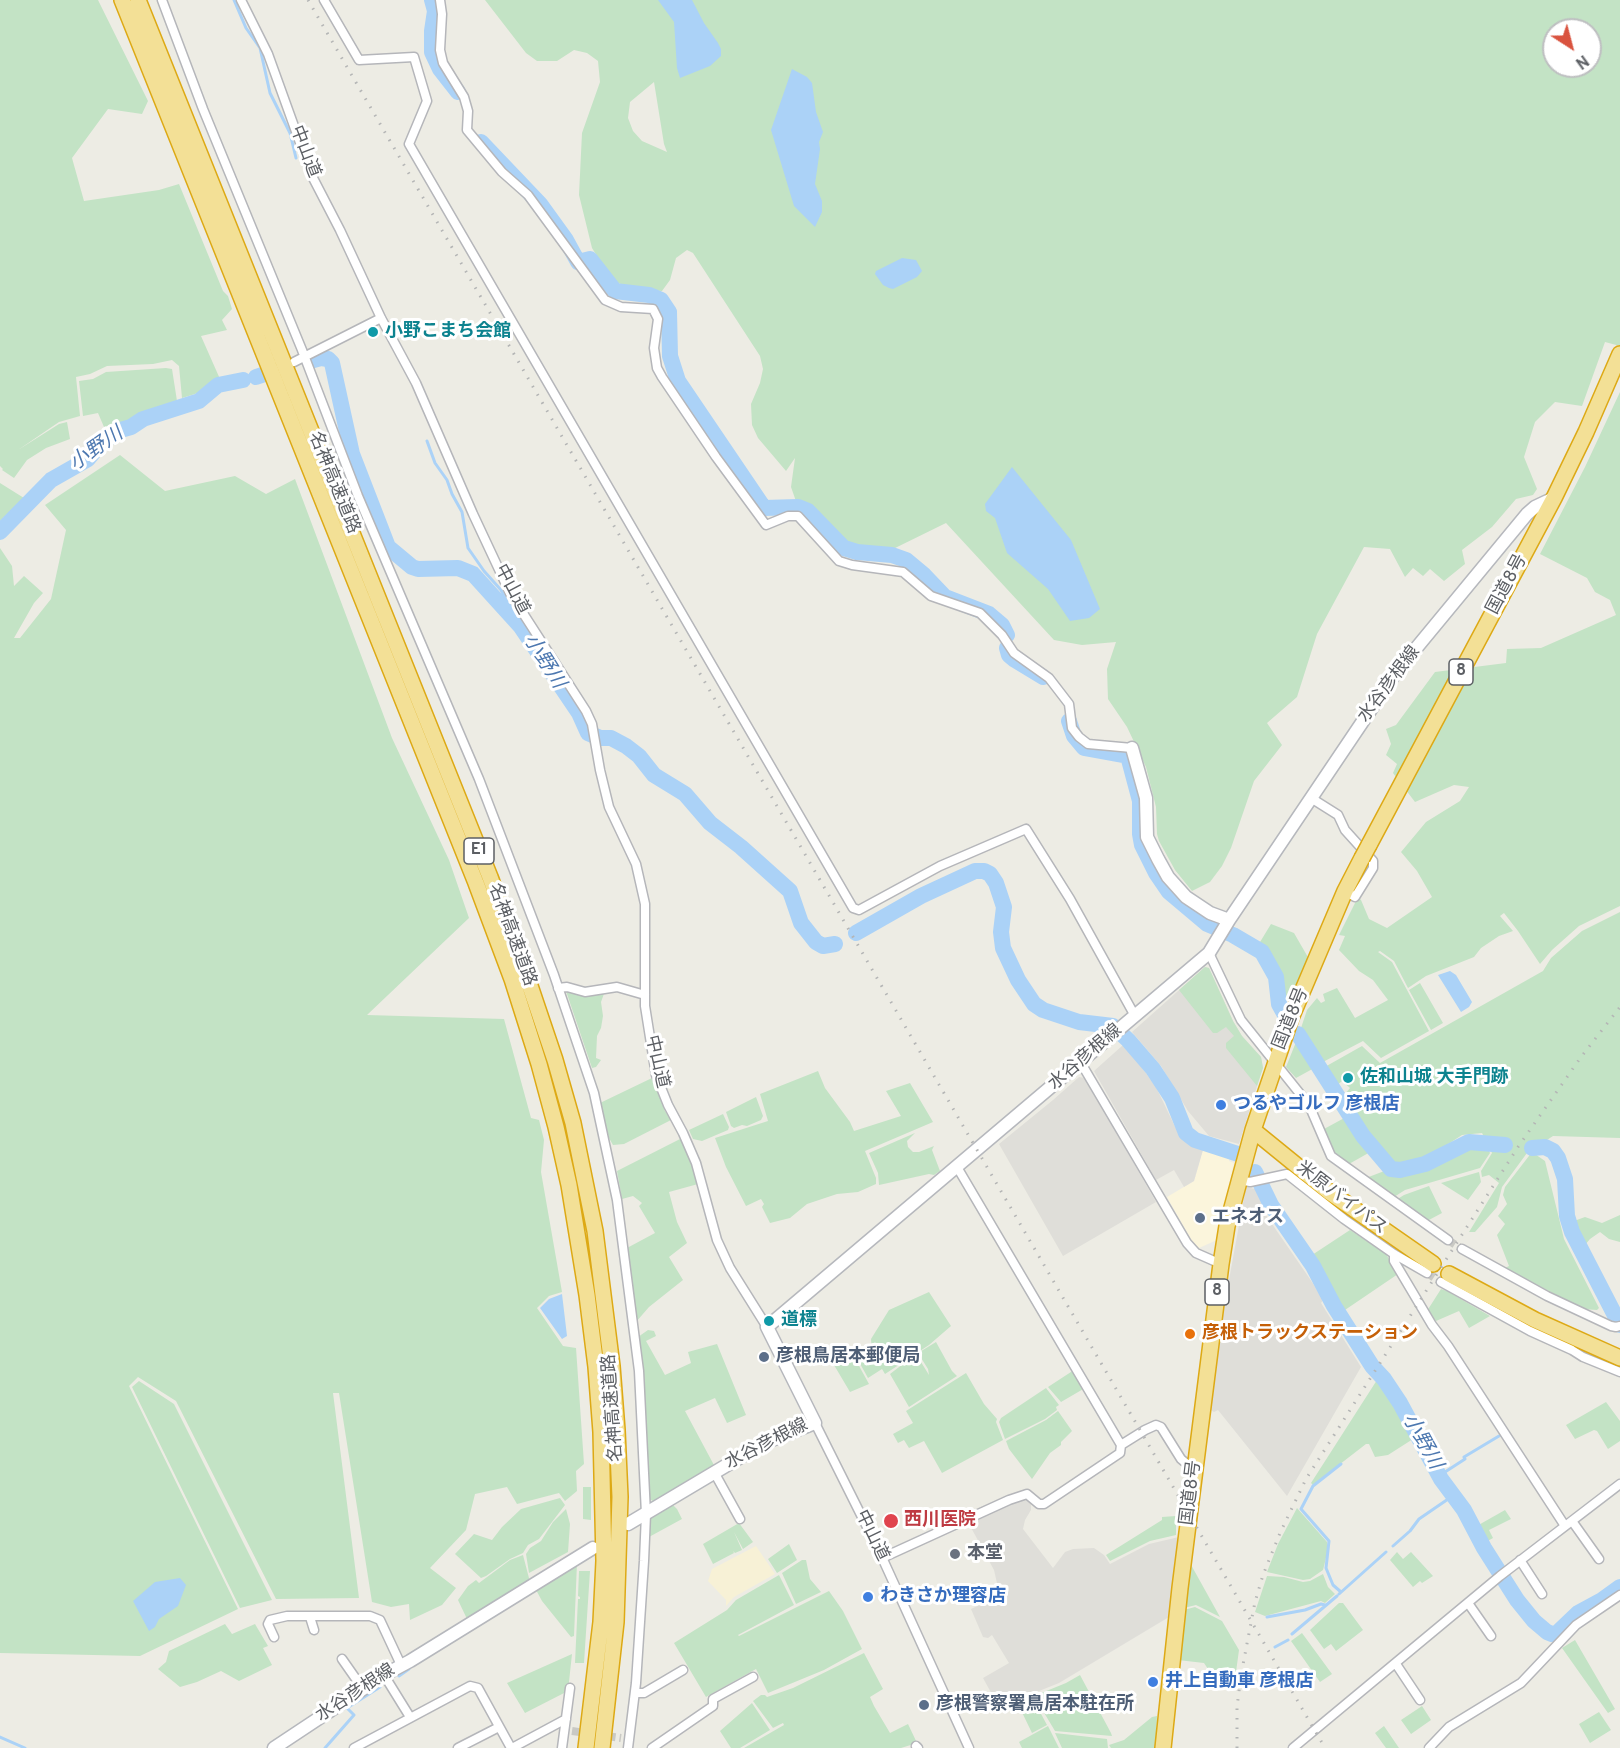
<!DOCTYPE html>
<meta charset="utf-8">
<style>
body{margin:0}
#map{position:relative;width:1620px;height:1748px;overflow:hidden;background:#edece4;font-family:Overpass,sans-serif}
canvas{display:block}
.north{position:absolute;left:1542px;top:18px;width:60px;height:60px;box-sizing:border-box;background:#fff;border:2px solid #bebfc1;border-radius:50%;rotate:144deg;font-size:16px;font-weight:700;line-height:24px;text-align:center;color:#5c5f64}
.north::after{content:'';display:block;margin:auto;width:21px;height:27px;background:#d9533f;clip-path:polygon(50% 0,100% 100%,50% 72%,0 100%)}
</style>
<div id="map">
<canvas width="1620" height="1748"></canvas>
<div class="north">N</div>
</div>
<script>
const c = document.querySelector('canvas').getContext('2d');
c.lineJoin = 'round';
function fillPath(path, color) { c.fillStyle = color; c.fill(path, 'evenodd'); }
const shape = rows => new Path2D(rows.map(r => 'M' + r).join(''));
function stroke(path, color, width, dash) { c.strokeStyle = color; c.lineWidth = width; c.lineCap = dash ? 'butt' : 'round'; c.setLineDash(dash || []); c.stroke(path); }
function label(font, color, halo, rows, align = 'center') {
  c.font = font + ' Overpass,"Noto Sans JP",sans-serif'; c.lineWidth = 6; c.setLineDash([]); c.textBaseline = 'middle'; c.strokeStyle = halo; c.fillStyle = color; for (const [text, x, y, turn = 0] of rows) {
    c.save(); c.translate(x, y); c.rotate((+turn || 0) * Math.PI / 180); c.textAlign = isNaN(turn) ? turn : align; if (halo) c.strokeText(text, 0, 0); c.fillText(text, 0, 0); c.restore();
  }
}
fillPath(shape([
 [1203,1150,1229,1158,1229,1161,1234,1163,1217,1240,1199,1248,1192,1241,1167,1197,1194,1181]
]), '#fbf5dc');
fillPath(shape([
 [1205,967,1209,968,1233,1021,1242,1036,1261,1057,1263,1067,1239,1144,1209,1136,1188,1111,1161,1066,1132,1032],
 [1123,1045,1138,1062,1156,1087,1180,1137,1189,1145,1203,1150,1194,1181,1184,1187,1174,1170,1156,1180,1094,1071],
 [1079,1077,1085,1078,1156,1202,1063,1256,999,1144,1053,1100],
 [1246,1187,1255,1189,1263,1206,1261,1208,1312,1282,1323,1300,1321,1303,1361,1367,1287,1496,1218,1410,1214,1412,1209,1409,1226,1296],
 [1027,1498,1031,1500,1031,1510,1025,1520,1023,1529,1053,1568,1065,1552,1073,1549,1094,1548,1104,1555,1110,1564,1149,1544,1179,1537,1169,1617,1059,1683,999,1707,983,1678,1009,1663,992,1635,988,1638,983,1637,971,1609,986,1602,999,1592,994,1570,968,1522]
]), '#dfded9');
fillPath(shape([
 [0,0,98,0,148,101,142,114,108,109,72,158,84,201,159,190,179,184,223,291,228,296,232,309,222,320,227,330,201,336,220,379,198,393,182,398,179,366,172,360,153,364,107,366,90,374,76,377,80,416,59,422,18,450,59,424,67,422,70,439,46,448,27,460,14,478,2,470,3,469,0,466],
 [485,0,1620,0,1620,346,1605,342,1582,406,1555,402,1535,422,1524,457,1537,489,1533,495,1516,499,1492,527,1462,550,1465,564,1444,581,1430,569,1423,576,1413,568,1405,577,1390,549,1364,547,1317,634,1297,697,1267,723,1282,745,1254,781,1231,848,1222,866,1210,882,1192,891,1175,870,1159,841,1157,834,1156,807,1146,767,1127,727,1108,699,1107,669,1116,642,1082,645,1054,640,946,523,889,551,843,550,798,507,791,487,795,458,786,471,758,438,752,425,751,404,760,383,763,369,760,356,693,253,687,250,676,258,670,280,662,291,645,290,613,282,592,248,579,195,582,133,600,82,598,61,587,53,574,50,557,61,537,61,526,53],
 [1554,30,1590,30,1590,66,1554,66],
 [654,82,664,144,667,152,642,141,633,131,628,118,630,102],
 [166,368,172,369,177,401,144,412,127,421,104,427,98,413,83,416,79,381,93,379,106,372],
 [1620,392,1620,906,1579,926,1552,950,1540,964,1518,931,1504,913,1500,916,1513,931,1499,936,1481,948,1474,957,1426,976,1408,988,1394,961,1380,951,1378,952,1392,962,1429,1031,1381,1058,1363,1041,1321,1063,1300,1031,1307,1010,1317,998,1321,1003,1325,1001,1323,994,1337,988,1355,1018,1388,1000,1373,980,1359,971,1339,950,1345,936,1339,935,1358,897,1361,900,1369,919,1387,928,1432,897,1417,871,1401,852,1426,822,1460,801,1469,787,1454,785,1415,802,1393,773,1397,764,1386,755,1391,744,1386,729,1396,725,1435,672,1506,663,1507,649,1541,648,1616,615,1610,600,1595,592,1587,578,1540,554,1585,467],
 [120,455,165,491,235,476,266,494,295,479,392,738,449,860,469,918,367,1015,504,1019,531,1118,539,1120,544,1140,541,1172,562,1292,549,1296,537,1308,563,1346,576,1348,584,1464,576,1471,577,1491,565,1501,559,1493,517,1504,507,1487,475,1494,466,1530,430,1568,456,1588,442,1605,410,1620,409,1604,391,1607,372,1602,339,1393,333,1393,359,1598,276,1599,176,1401,138,1377,129,1386,238,1609,140,1656,0,1653,0,548,12,566,14,586,24,576,43,593,34,603,14,638,20,638,51,599,66,530,45,505],
 [0,483,24,498,0,521],
 [1620,912,1620,1138,1553,1136,1527,1153,1502,1187,1497,1207,1475,1232,1469,1232,1499,1183,1489,1175,1482,1177,1481,1171,1492,1153,1482,1133,1462,1135,1427,1158,1393,1164,1372,1139,1344,1095,1350,1088,1342,1081,1335,1087,1323,1068,1362,1046,1380,1063,1543,971,1551,958,1582,931],
 [1271,924,1294,933,1309,959,1292,999,1283,998,1257,947],
 [1205,967,1209,968,1233,1021,1242,1036,1261,1057,1263,1068,1257,1086,1226,1048,1226,1043,1234,1036,1226,1027,1217,1033,1213,1033,1179,990],
 [1420,983,1443,1023,1431,1030,1409,990],
 [566,991,585,996,605,991,601,1002,603,1016,601,1028,597,1036,596,1058,601,1060,596,1067,592,1068],
 [1296,1042,1298,1044,1300,1042,1316,1067,1296,1078,1286,1067],
 [818,1071,825,1088,850,1122,854,1131,901,1116,886,1091,910,1083,933,1122,865,1151,876,1178,876,1184,858,1192,837,1194,807,1204,790,1218,770,1223,762,1207,764,1204,761,1199,746,1206,726,1167,715,1138,768,1121,760,1094],
 [652,1078,665,1111,671,1120,624,1144,613,1145,609,1138,600,1103],
 [756,1097,763,1116,761,1120,747,1126,742,1125,734,1128,731,1126,726,1112],
 [723,1114,729,1127,728,1130,702,1141,693,1139,689,1130],
 [1348,1116,1372,1151,1349,1164,1332,1150,1324,1129],
 [915,1133,907,1141,908,1147,913,1152,919,1152,934,1146,932,1150,940,1171,934,1175,929,1174,879,1185,878,1173,869,1153],
 [682,1138,698,1184,669,1192,677,1222,687,1243,669,1257,683,1280,649,1307,636,1322,627,1248,655,1233,639,1206,642,1203,633,1196,622,1199,617,1171],
 [1470,1145,1487,1146,1490,1153,1480,1168,1405,1190,1394,1197,1366,1178,1387,1170,1400,1173,1427,1166],
 [1532,1152,1545,1161,1564,1239,1599,1308,1597,1310,1583,1309,1505,1268,1509,1266,1497,1235,1505,1224,1498,1216,1507,1204,1503,1195,1505,1187],
 [1479,1172,1481,1182,1468,1200,1441,1183],
 [1429,1186,1442,1213,1427,1221,1396,1200,1404,1195],
 [1620,1215,1620,1242,1609,1239,1600,1232,1590,1239,1584,1246,1575,1230,1574,1221,1585,1217,1602,1223],
 [1350,1230,1386,1254,1398,1274,1342,1312,1309,1257],
 [1441,1289,1447,1291,1490,1316,1469,1328,1459,1311,1436,1321,1427,1311],
 [929,1292,951,1326,929,1345,885,1374,882,1369,868,1378,858,1360,872,1353,871,1339,889,1310],
 [648,1330,654,1331,656,1336,646,1341,665,1375,691,1363,688,1352,717,1344,746,1415,727,1423,715,1398,685,1411,715,1467,655,1502,649,1499,638,1337],
 [936,1342,952,1371,957,1376,909,1407,890,1374,916,1354,929,1375,928,1369,918,1353],
 [853,1355,869,1384,850,1392,834,1365],
 [1074,1370,1085,1388,1061,1402,1048,1387],
 [966,1373,984,1404,997,1419,996,1422,1003,1440,942,1473,924,1441,909,1448,904,1440,898,1443,893,1434,913,1423,906,1411],
 [1377,1380,1393,1403,1413,1439,1388,1455,1375,1457,1369,1444,1366,1444,1313,1485,1311,1483],
 [139,1381,174,1404,272,1600,240,1608,132,1387],
 [1046,1388,1059,1405,1056,1407,1057,1410,1045,1419,1005,1439,999,1422,1001,1418],
 [1606,1402,1620,1421,1620,1441,1608,1449,1597,1431,1594,1430,1575,1439,1566,1425],
 [1058,1411,1072,1431,1061,1442,1061,1445,1050,1453,1032,1479,1009,1449,1006,1441,1046,1420],
 [583,1487,591,1487,591,1520,583,1519],
 [560,1498,565,1505,539,1539,528,1545,523,1553,510,1559,486,1576,481,1578,455,1554,474,1534,492,1540,502,1527,521,1509],
 [672,1504,677,1509,682,1519,649,1537,650,1516],
 [1297,1508,1327,1542,1328,1550,1323,1570,1310,1579,1303,1580,1267,1572,1278,1544],
 [566,1509,570,1524,568,1552,529,1573,526,1554,530,1548,541,1541,553,1522],
 [1505,1510,1511,1519,1489,1530,1493,1538,1484,1543,1475,1527],
 [1176,1516,1176,1535,1150,1541,1110,1561,1106,1555,1162,1520,1162,1517],
 [739,1523,753,1542,743,1549,734,1532,742,1550,735,1553,733,1551,734,1553,713,1564,703,1544],
 [789,1544,797,1560,777,1573,768,1559],
 [1397,1552,1403,1559,1411,1552,1433,1576,1422,1583,1420,1581,1413,1587,1390,1560],
 [523,1555,530,1582,467,1619,458,1600,468,1586,476,1580,479,1583,510,1560],
 [802,1560,806,1560,810,1579,821,1592,796,1604,782,1573],
 [577,1563,574,1636,571,1637,542,1601,535,1588],
 [1190,1563,1220,1617,1196,1605,1184,1608],
 [579,1571,590,1571,584,1663,575,1663,578,1599,580,1599,580,1597,578,1596],
 [1323,1574,1328,1587,1335,1594,1325,1603,1321,1601,1265,1616,1255,1612,1267,1576,1284,1577,1303,1582,1310,1581],
 [779,1575,794,1605,738,1635,739,1636,829,1591,843,1611,862,1649,824,1670,768,1693,756,1669,706,1697,674,1643,727,1610,736,1600],
 [1339,1603,1343,1603,1363,1630,1336,1651,1331,1644,1324,1649,1310,1630],
 [1195,1607,1222,1621,1239,1650,1236,1672,1227,1675,1212,1675,1204,1663,1178,1660,1184,1610],
 [225,1624,232,1634,255,1624,268,1646,263,1648,272,1665,239,1681,221,1671,197,1682,180,1687,158,1669,166,1662,169,1651],
 [1302,1633,1332,1674,1320,1682,1291,1641],
 [1575,1640,1615,1709,1608,1713,1562,1648],
 [864,1653,883,1689,870,1697,874,1706,890,1733,908,1724,917,1743,901,1748,744,1748,784,1725,783,1723,773,1728,753,1701,761,1695,765,1695,767,1697,793,1688],
 [572,1654,568,1691,525,1713,507,1683],
 [1080,1675,1111,1733,1112,1736,1055,1731,1034,1696,1066,1683],
 [1032,1697,1047,1725,1032,1733,1017,1702],
 [752,1703,770,1730,740,1748,731,1748,720,1731],
 [1422,1706,1431,1720,1411,1734,1401,1720],
 [1599,1712,1611,1730,1590,1743,1579,1724],
 [1157,1716,1156,1748,1111,1748,1109,1745,1124,1740,1152,1717],
 [1048,1726,1059,1748,1022,1748,1019,1742],
 [1384,1726,1399,1748,1386,1748,1375,1733],
 [1055,1733,1107,1739,1108,1748,1062,1748]
]), '#c3e3c5');
fillPath(shape([
 [756,1546,775,1574,734,1597,726,1606,726,1600,708,1581,712,1569]
]), '#f7f1d6');
fillPath(shape([
 [658,0,692,0,704,23,718,43,721,49,721,56,710,66,680,78,677,68,674,22],
 [792,69,807,77,812,83,816,112,823,132,819,142,820,149,815,184,822,201,822,212,815,227,794,206,771,130],
 [902,258,916,260,922,271,917,277,893,289,889,288,883,285,875,274,876,271],
 [1012,467,1071,540,1100,609,1089,618,1070,621,1048,589,1007,553,995,518,986,511,985,504],
 [1450,971,1456,975,1472,1002,1469,1007,1461,1012,1438,975],
 [562,1294,567,1336,562,1339,540,1308,549,1299],
 [180,1578,186,1585,178,1606,159,1619,155,1627,149,1631,133,1601,155,1582]
]), '#abd2f7');
stroke(shape([
 [234,0,246,28,260,48,270,93,290,133,296,158],
 [427,441,435,463,447,480,452,494,462,512,468,548,484,571,501,590,521,627],
 [1445,1472,1465,1459,1464,1457,1499,1436],
 [1393,1546,1410,1531,1419,1519,1454,1495],
 [1341,1592,1333,1585,1326,1568,1329,1541,1301,1509,1313,1486,1341,1464],
 [1339,1594,1386,1552],
 [1267,1617,1305,1610,1321,1604,1325,1605],
 [1292,1634,1337,1596],
 [1275,1647,1288,1640],
 [399,1676,409,1669],
 [0,1737,25,1748],
 [325,1748,354,1715,347,1708,380,1687]
]), '#abd2f7', 3);
stroke(shape([
 [432,0,435,11,432,31,432,52,440,69,458,92],
 [481,142,540,204,566,240,578,262,590,259,615,291,649,295,661,300,669,312,670,356,678,381,764,508,798,507,808,511,844,548,857,552,892,555,906,560,924,575,945,597,989,614,1002,625,1007,635],
 [310,361,321,358,328,359,332,363,352,454,388,547,412,567,418,569,458,568,473,574,521,627,579,713,588,733,600,738,611,738,626,746,639,756,654,775,685,794,710,823,741,847,790,891,801,923,816,942,823,946,835,944],
 [256,377,262,375],
 [0,532,51,480,88,459,98,447,117,431,131,427,143,419,199,401,218,385,243,380],
 [1007,648,1009,655,1015,660,1043,677],
 [1069,721,1074,736,1084,748,1128,756,1140,801,1140,834,1142,845,1156,873,1169,892,1207,924,1233,935,1262,952,1276,977,1279,1004,1284,1013],
 [856,933,921,896,975,871,984,871,990,874,996,883,1004,907,1001,932,1003,948,1018,980,1034,1004,1043,1010,1079,1022,1113,1026,1128,1040,1153,1069,1172,1098,1186,1133,1195,1140,1238,1154],
 [1298,1034,1363,1136,1391,1169,1400,1170,1425,1164,1469,1142,1505,1145],
 [1532,1148,1545,1147,1553,1151,1558,1158,1565,1179,1567,1216,1572,1232,1620,1325],
 [1255,1172,1271,1205,1313,1266,1334,1306,1372,1366,1384,1379,1400,1403,1441,1479,1464,1510,1484,1548,1517,1600,1534,1621,1547,1632,1552,1634,1557,1633,1578,1613,1602,1600,1620,1587]
]), '#abd2f7', 16);
stroke(shape([
 [1448,1240,1462,1249],
 [1427,1273,1441,1282],
 [572,1731,621,1738]
]), '#c9c9c4', 8, [8, 4]);
const street = shape([
 [162,0,203,109,302,350,358,496,479,779,554,975,594,1093,617,1200,639,1371,646,1514,644,1561,636,1683,628,1748],
 [241,0,268,54,312,176,340,230,381,318,416,383,473,514,510,593,586,711,592,724,600,770,609,807,636,864,645,904,645,1006,656,1075,668,1105,683,1133,696,1163,717,1240,730,1268,767,1327],
 [324,0,359,60,414,57,427,101,409,144,853,908,859,910,940,866,1026,829,1070,899,1135,1016],
 [440,0,442,14,440,50,443,63,464,97,468,111,467,130,502,172,528,195,605,300,621,307,653,309,658,319,654,348,657,368,662,377,716,457,766,525,788,516,798,516,839,561,852,565,903,572,931,596,980,613,1002,635,1014,653,1049,678,1069,704,1072,728,1079,737,1088,744,1132,748],
 [294,362,381,318],
 [1311,798,1338,815,1345,830,1373,861,1373,868,1355,897,1345,891],
 [1209,953,1241,1020,1309,1105,1331,1156,1448,1240],
 [558,988,567,987,585,992,617,987,645,995],
 [1081,1063,1187,1243,1196,1253,1221,1264],
 [1239,1180,1250,1182,1287,1174,1344,1219,1394,1254,1427,1273],
 [1462,1249,1547,1296,1611,1326,1616,1327,1620,1326],
 [1394,1254,1394,1261,1432,1325,1448,1346,1565,1526],
 [1441,1282,1530,1331,1572,1350,1583,1357,1620,1372],
 [815,1423,880,1553,969,1748],
 [1121,1445,1145,1430,1156,1425,1161,1427,1181,1459,1187,1464,1196,1466],
 [714,1472,740,1519],
 [1572,1521,1599,1559],
 [882,1558,1009,1500,1027,1494,1039,1504,1044,1504,1120,1453,1121,1445,957,1167],
 [1520,1560,1542,1594],
 [1468,1603,1491,1636],
 [310,1617,314,1630],
 [274,1637,268,1624,270,1620,287,1616,370,1616,380,1620,401,1665],
 [342,1659,363,1689],
 [1396,1664,1420,1700],
 [384,1675,410,1717],
 [635,1693,644,1693,683,1670],
 [916,1746,918,1748],
 [354,1748,470,1686,478,1688,511,1748],
 [458,1748,499,1727],
 [512,1748,566,1719],
 [562,1748,570,1688],
 [652,1748,713,1706,713,1699,753,1677],
 [1293,1748,1500,1576,1620,1484],
 [1429,1748,1449,1727,1521,1683,1576,1625,1620,1595]
]);
const secondary = shape([
 [1132,748,1146,798,1147,837,1158,859,1168,877,1186,897,1210,913,1229,920],
 [628,1524,764,1443,815,1423,767,1327,1209,953,1229,920,1394,675,1527,514,1535,507,1554,498],
 [274,1748,384,1675,410,1661,593,1548]
]);
const highway = shape([
 [122,0,476,883,512,979,539,1064,556,1127,569,1185,587,1295,596,1367,601,1432,604,1561,601,1622,586,1748],
 [138,0,490,877,526,974,555,1060,573,1123,595,1231,612,1366,617,1430,620,1497,616,1622,602,1748],
 [1369,845,1554,498,1586,432,1620,354],
 [1253,1130,1328,1191,1433,1264],
 [1449,1274,1535,1320,1620,1358],
 [1163,1748,1180,1588,1221,1264,1227,1226,1253,1130,1291,1018,1345,891,1362,858]
]);
stroke(street, '#b5b6ba', 11);
stroke(secondary, '#b6b8bd', 15);
stroke(highway, '#dda915', 18);
stroke(street, '#fff', 8);
stroke(secondary, '#fff', 12);
stroke(highway, '#f3e096', 15);
stroke(shape([
 [308,0,1325,1748],
 [1237,1748,1237,1707,1241,1675,1255,1602,1263,1575,1280,1533,1306,1479,1518,1147,1581,1057,1620,1007]
]), '#b4b5b5', 3, [1.5, 8]);
const highwayBridge = shape([
 [1362,858,1369,845]
]);
stroke(highwayBridge, '#dda915', 18, []);
stroke(highwayBridge, '#f3e096', 15);
for (const [x, y, r, color] of [
 [373,332,6,"#0f9aa8"],
 [1348,1078,6,"#0f9aa8"],
 [1221,1105,6,"#3f7fe0"],
 [1200,1218,6,"#5c6f8a"],
 [769,1321,6,"#0f9aa8"],
 [1190,1334,6,"#e8710a"],
 [764,1357,6,"#5c6f8a"],
 [891,1521,8,"#e0444e"],
 [955,1554,6,"#6b7280"],
 [868,1597,6,"#3f7fe0"],
 [1153,1682,6,"#3f7fe0"],
 [924,1705,6,"#5c6f8a"]
]) { const dot = new Path2D(); dot.arc(x, y, r, 0, 2 * Math.PI); c.fillStyle = color; c.fill(dot); stroke(dot, '#fff', 2); }
for (const [x, y, w] of [
 [1461,672,24],
 [479,851,30],
 [1217,1292,24]
]) { const box = new Path2D(); box.roundRect(x - w / 2, y - 13, w, 26, 4.5); c.fillStyle = '#fff'; c.fill(box); stroke(box, '#5c5f64', 1.5); }
label('bold 16px', '#5c5f64', null, [
 ["8",1461,672],
 ["E1",479,851],
 ["8",1217,1292]
]);
label('18px', '#5c5f64', '#fff', [
 ["中山道",304,152,69],
 ["名神高速道路",333,483,68],
 ["国道8号",1508,585,-62],
 ["中山道",511,590,62],
 ["水谷彦根線",1390,685,-53],
 ["名神高速道路",511,935,70],
 ["国道8号",1292,1019,-68],
 ["水谷彦根線",1086,1058,-41],
 ["中山道",656,1062,77],
 ["米原バイパス",1341,1199,37],
 ["名神高速道路",614,1408,-94],
 ["水谷彦根線",767,1445,-27],
 ["国道8号",1192,1493,-83],
 ["中山道",871,1536,64],
 ["水谷彦根線",356,1694,-33]
]);
label('bold 18px', '#0d838f', '#fff', [
 ["小野こまち会館",385,332],
 ["佐和山城 大手門跡",1360,1078],
 ["道標",781,1321]
], 'left');
label('bold 18px', '#366cbe', '#fff', [
 ["つるやゴルフ 彦根店",1233,1105],
 ["わきさか理容店",880,1597],
 ["井上自動車 彦根店",1165,1682]
], 'left');
label('bold 18px', '#4e5e75', '#fff', [
 ["エネオス",1212,1218],
 ["彦根鳥居本郵便局",776,1357],
 ["彦根警察署鳥居本駐在所",936,1705]
], 'left');
label('bold 18px', '#c56008', '#fff', [
 ["彦根トラックステーション",1202,1334]
], 'left');
label('bold 18px', '#be3a42', '#fff', [
 ["西川医院",904,1521]
], 'left');
label('bold 18px', '#5b616d', '#fff', [
 ["本堂",967,1554]
], 'left');
label('italic 20px', '#4d78b0', '#fff', [
 ["小野川",97,450,-35],
 ["小野川",543,662,58],
 ["小野川",1421,1442,61]
]);
</script>
